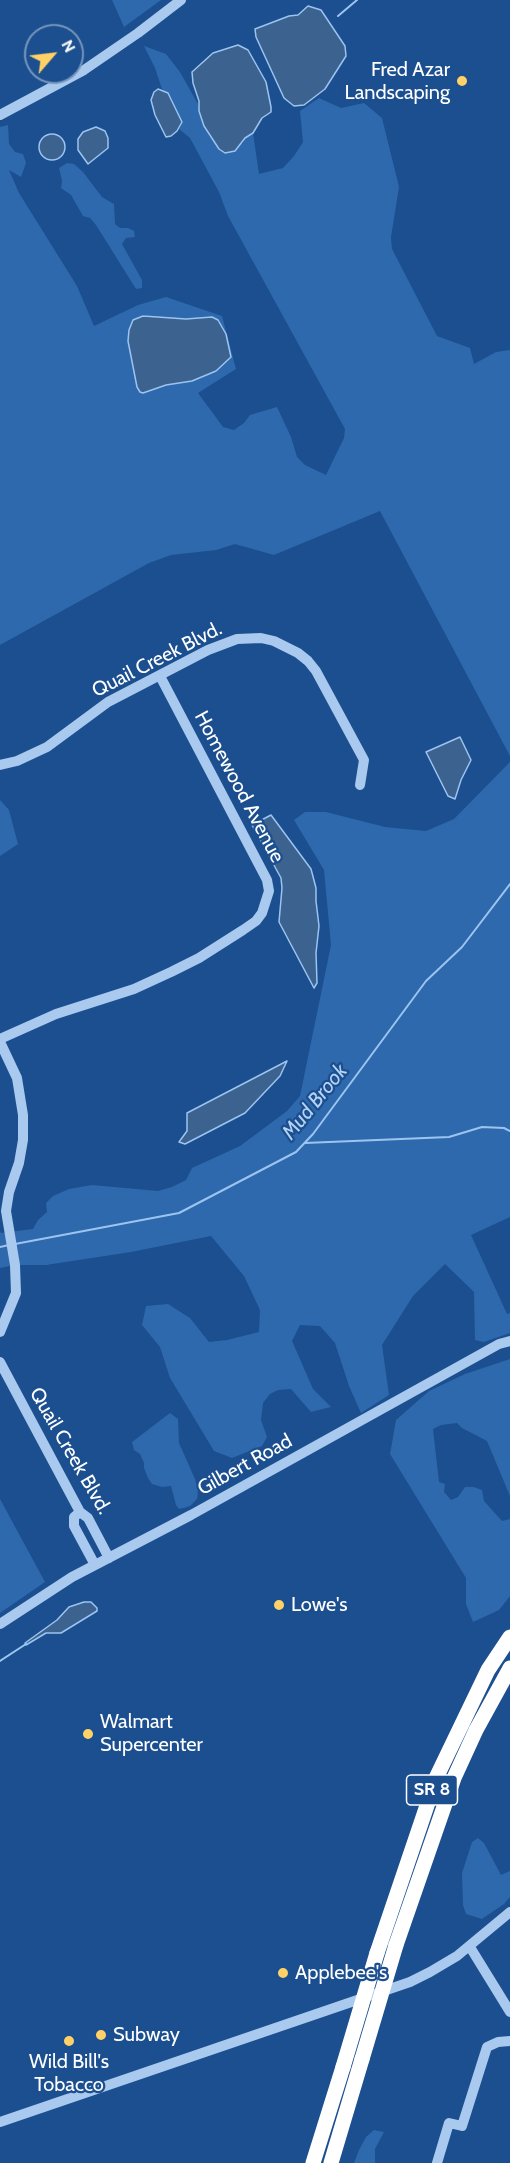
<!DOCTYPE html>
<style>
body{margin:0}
#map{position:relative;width:510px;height:2163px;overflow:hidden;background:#1b4f8f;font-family:Cabin,sans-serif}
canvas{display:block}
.north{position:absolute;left:24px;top:24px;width:60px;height:60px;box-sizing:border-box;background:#1b4f8f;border:2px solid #7695bc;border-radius:50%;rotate:62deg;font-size:16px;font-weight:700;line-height:24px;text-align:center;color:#fff}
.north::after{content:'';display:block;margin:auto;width:21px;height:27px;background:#ffd166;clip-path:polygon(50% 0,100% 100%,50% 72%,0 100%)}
</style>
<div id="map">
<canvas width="510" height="2163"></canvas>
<div class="north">N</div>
</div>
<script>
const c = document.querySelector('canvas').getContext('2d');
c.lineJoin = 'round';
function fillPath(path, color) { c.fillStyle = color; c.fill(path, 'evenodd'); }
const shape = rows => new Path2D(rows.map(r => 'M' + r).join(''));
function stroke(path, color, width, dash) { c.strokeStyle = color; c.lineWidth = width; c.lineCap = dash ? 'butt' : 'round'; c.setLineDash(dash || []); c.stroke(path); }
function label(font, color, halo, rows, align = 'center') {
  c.font = font + ' Cabin,sans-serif'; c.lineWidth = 4.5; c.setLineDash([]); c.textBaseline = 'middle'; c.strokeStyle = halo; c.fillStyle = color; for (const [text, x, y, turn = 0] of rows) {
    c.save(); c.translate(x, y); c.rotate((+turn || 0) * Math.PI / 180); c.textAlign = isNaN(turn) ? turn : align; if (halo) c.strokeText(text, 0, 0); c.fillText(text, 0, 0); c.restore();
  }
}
fillPath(shape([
 [112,0,161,0,124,27],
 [144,46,166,54,180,72,198,104,204,126,210,137,242,144,245,138,253,133,259,174,283,168,294,156,303,142,300,111,319,98,341,108,364,103,382,118,399,187,391,237,392,249,437,336,470,348,474,364,496,352,510,350,510,756,380,511,274,555,235,544,216,550,171,555,149,563,0,645,0,127,8,125,9,144,15,152,23,154,26,163,21,177,9,170,19,193,77,286,94,326,138,305,166,297,222,316,236,369,198,393,223,427,234,430,244,423,250,415,277,407,291,437,297,457,305,465,326,475,344,438,345,429,228,216,219,192,190,138,179,129,181,126,179,115,171,97,162,89,155,68],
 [67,163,74,164,83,172,102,197,114,204,115,224,120,228,128,228,134,231,135,237,126,238,122,244,142,280,142,288,136,289,96,225,90,218,83,216,71,195,61,188,62,181,59,168],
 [510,762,510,1217,471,1235,507,1314,510,1313,510,1333,484,1342,475,1340,474,1292,445,1264,413,1296,382,1345,389,1395,361,1413,349,1386,335,1343,320,1326,300,1325,292,1341,313,1389,331,1407,311,1412,291,1389,278,1390,270,1394,263,1403,261,1420,267,1437,262,1446,232,1458,214,1451,170,1378,160,1347,142,1325,146,1306,168,1304,190,1318,209,1342,227,1340,259,1332,260,1310,244,1276,211,1236,131,1252,46,1265,15,1265,0,1268,0,1231,1,1233,33,1229,38,1220,47,1212,46,1203,53,1196,69,1189,92,1185,158,1191,172,1187,186,1180,192,1168,240,1146,287,1111,300,1096,331,945,324,870,294,820,305,812,326,812,385,827,426,831,454,819],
 [0,800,9,810,18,844,0,856],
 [510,1359,510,1496,487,1441,462,1428,457,1423,441,1425,433,1429,439,1482,445,1484,444,1492,451,1500,458,1497,465,1487,474,1487,482,1490,484,1501,502,1521,510,1519,510,1596,499,1610,473,1622,466,1604,466,1578,390,1454,396,1420,429,1391,465,1374],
 [170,1413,178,1419,179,1443,195,1479,198,1491,197,1499,190,1506,184,1508,179,1509,176,1505,171,1486,162,1487,152,1484,148,1478,144,1468,144,1463,140,1454,134,1450,132,1442],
 [0,1499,45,1582,0,1613],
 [478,1838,484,1843,501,1875,510,1871,510,1897,504,1904,482,1919,466,1914,463,1905,462,1873,472,1842],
 [374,2130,384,2132,375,2149,375,2163,354,2163,359,2150,366,2137]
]), '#2e69ad');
const water = shape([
 [308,6,321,10,345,46,346,56,325,89,304,105,294,106,284,98,256,37,255,29,289,16,298,15,308,6],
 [238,45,248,50,266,82,271,107,271,112,262,118,253,133,245,138,235,151,225,153,219,149,204,126,199,111,199,101,193,83,192,72,213,53,238,45],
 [158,89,168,93,182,122,177,131,171,136,166,137,155,115,151,100,154,92,158,89],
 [96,127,105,131,108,138,108,148,88,164,78,150,78,139,83,132,96,127],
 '39 147a13 13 0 1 1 26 0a13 13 0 1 1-26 0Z',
 [143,316,186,319,212,317,218,320,226,334,231,357,216,371,192,381,166,385,143,393,140,392,137,387,128,341,129,330,133,320,143,316],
 [460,737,471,760,461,780,455,799,448,796,426,752,460,737],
 [271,815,311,869,316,888,316,901,319,926,316,953,317,983,314,988,279,922,282,888,281,878,252,825,271,815],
 [287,1061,280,1076,245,1113,185,1144,179,1142,187,1131,187,1113,287,1061],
 [84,1602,91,1602,97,1608,97,1611,61,1633,46,1633,26,1645,25,1643,57,1620,69,1607,84,1602]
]);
fillPath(water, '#3c6290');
stroke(water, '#9cc4f0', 1.5);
stroke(shape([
 [338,16,357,0],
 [305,1143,449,1137,482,1127,504,1128,510,1131],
 [15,1244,179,1213,296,1152,313,1134,426,981,462,947,510,884],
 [0,1247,9,1245],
 [0,1661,26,1644]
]), '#9cc4f0', 2);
stroke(shape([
 [0,115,84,70,138,33,181,0],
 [0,765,17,761,47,747,108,702,208,650,237,639,261,638,274,641,298,653,308,661,316,671,364,760,360,785],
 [0,1039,56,1014,134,989,171,972,199,958,243,930,256,921,262,913,269,891,267,880,160,676],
 [0,1042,17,1078,23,1115,23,1140,19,1163,9,1192,6,1211,15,1265,16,1293,0,1332],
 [0,1362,80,1512,88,1518,109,1558],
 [80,1512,74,1517,74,1526,95,1565],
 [0,1624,72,1577,191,1515,499,1344,510,1341],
 [470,1947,510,2012],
 [0,2122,410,1982,430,1972,457,1956,510,1912],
 [437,2163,449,2123,462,2126,487,2047,498,2042,510,2041]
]), '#a9c9ee', 10);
stroke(shape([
 [396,1945,454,1778,476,1730,510,1668],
 [377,1953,437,1776,488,1670,510,1637],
 [313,2163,343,2067],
 [331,2163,362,2059]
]), '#fff', 15);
stroke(shape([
 [362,2059,396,1945],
 [343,2067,377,1953]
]), '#fff', 15);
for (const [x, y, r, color] of [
 [462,81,6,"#ffd166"],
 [279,1605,6,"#ffd166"],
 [88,1734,6,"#ffd166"],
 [283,1973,6,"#ffd166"],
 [101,2035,6,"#ffd166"],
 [69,2041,6,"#ffd166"]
]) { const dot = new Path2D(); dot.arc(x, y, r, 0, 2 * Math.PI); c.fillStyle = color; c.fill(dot); stroke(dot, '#1b4f8f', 2); }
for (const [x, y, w] of [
 [432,1790,51]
]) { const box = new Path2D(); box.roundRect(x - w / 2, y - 15, w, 30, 4.5); c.fillStyle = '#1b4f8f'; c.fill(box); stroke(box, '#fff', 1.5); }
label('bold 18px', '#fff', null, [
 ["SR 8",432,1790]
]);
label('20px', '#fff', '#1b4f8f', [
 ["Fred Azar",450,70,"right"],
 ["Landscaping",450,93,"right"],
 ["Lowe's",291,1605],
 ["Walmart",100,1722],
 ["Supercenter",100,1745],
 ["Applebee's",295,1973],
 ["Subway",113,2035],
 ["Wild Bill's",69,2062,"center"],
 ["Tobacco",69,2085,"center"]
], 'left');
label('20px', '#fff', '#1b4f8f', [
 ["Quail Creek Blvd.",157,660,-27],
 ["Homewood Avenue",239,787,62],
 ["Quail Creek Blvd.",70,1451,60],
 ["Gilbert Road",245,1465,-29]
]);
label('italic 21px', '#b5d3f5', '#1b4f8f', [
 ["Mud Brook",315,1102,-51]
]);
</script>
